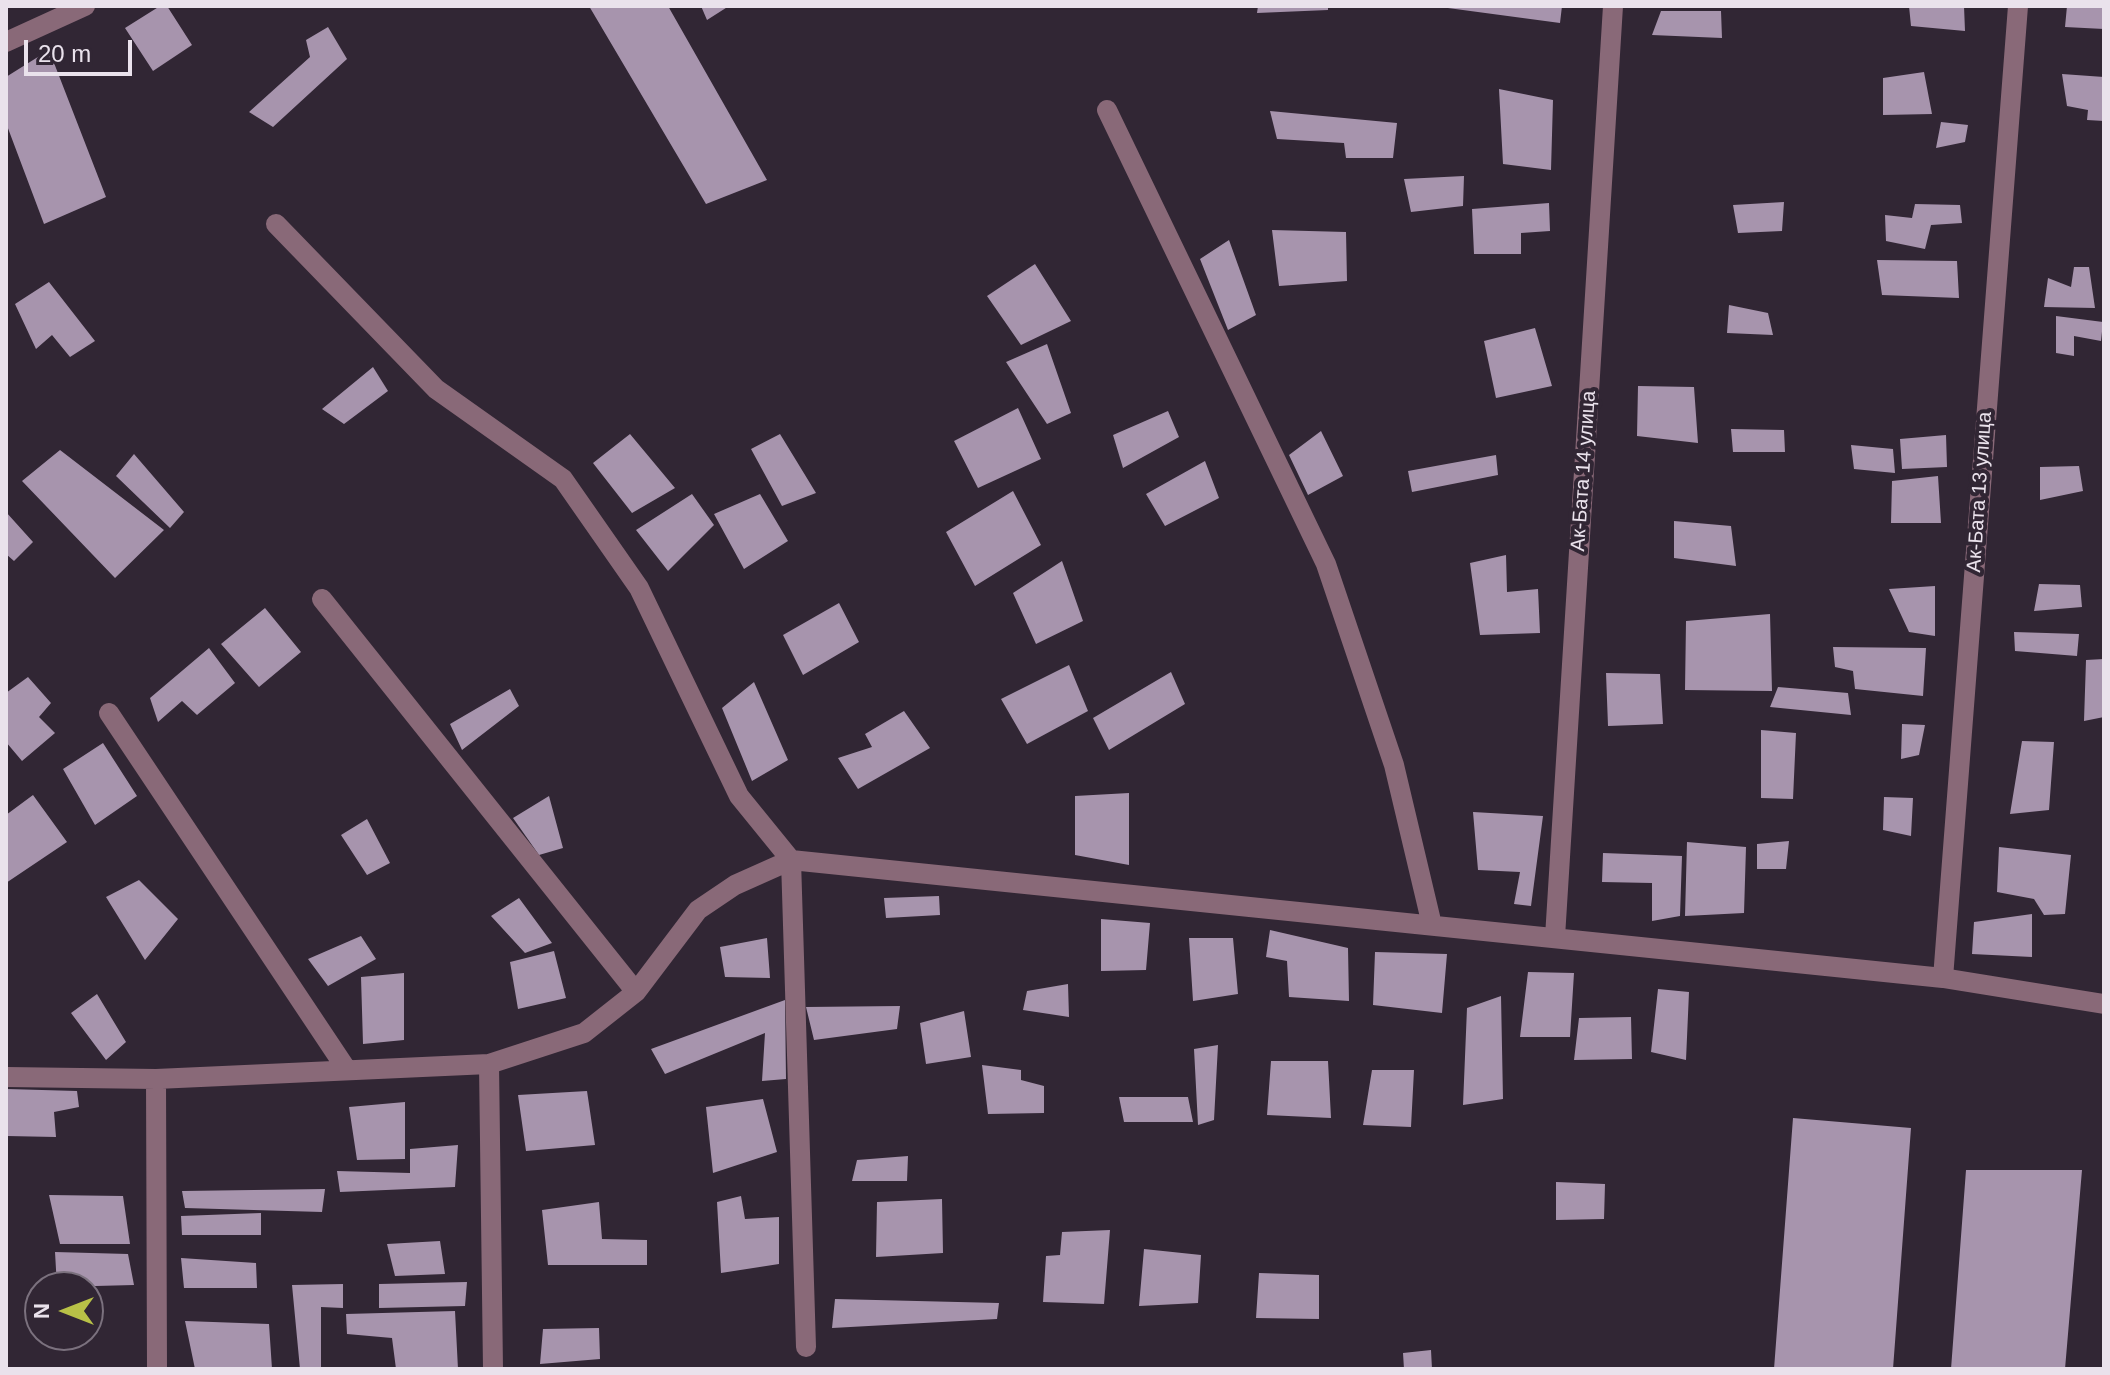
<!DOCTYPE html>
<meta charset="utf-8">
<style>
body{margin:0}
#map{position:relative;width:2110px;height:1375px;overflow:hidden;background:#312634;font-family:Arial,sans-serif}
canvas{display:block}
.frame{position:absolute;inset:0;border:8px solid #eae2ec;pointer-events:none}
.north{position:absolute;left:24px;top:1271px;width:80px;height:80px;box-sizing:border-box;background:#312634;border:2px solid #7b717e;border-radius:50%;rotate:270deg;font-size:22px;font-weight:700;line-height:32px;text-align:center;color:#eae2ec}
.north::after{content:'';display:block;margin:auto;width:28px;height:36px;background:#b8c147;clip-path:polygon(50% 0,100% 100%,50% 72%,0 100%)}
.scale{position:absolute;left:24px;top:40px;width:108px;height:36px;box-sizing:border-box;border:4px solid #eae2ec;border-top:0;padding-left:10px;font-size:24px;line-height:28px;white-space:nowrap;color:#eae2ec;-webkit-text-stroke:6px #312634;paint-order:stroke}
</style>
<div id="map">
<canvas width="2110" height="1375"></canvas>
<div class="frame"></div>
<div class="north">N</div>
<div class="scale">20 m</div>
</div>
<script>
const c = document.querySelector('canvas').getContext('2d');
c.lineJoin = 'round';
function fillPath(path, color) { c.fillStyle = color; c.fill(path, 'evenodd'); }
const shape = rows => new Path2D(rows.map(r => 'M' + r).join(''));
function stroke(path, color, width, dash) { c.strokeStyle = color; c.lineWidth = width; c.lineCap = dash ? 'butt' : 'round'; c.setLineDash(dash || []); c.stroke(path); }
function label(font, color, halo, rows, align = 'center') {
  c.font = font + ' Arial,sans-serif'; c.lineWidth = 8; c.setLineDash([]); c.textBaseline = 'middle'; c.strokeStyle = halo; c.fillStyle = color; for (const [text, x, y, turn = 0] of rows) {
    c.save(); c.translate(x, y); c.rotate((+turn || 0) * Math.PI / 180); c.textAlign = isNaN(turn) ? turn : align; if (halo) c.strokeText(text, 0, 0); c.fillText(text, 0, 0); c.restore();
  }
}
fillPath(shape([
 [160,6,167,6,192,45,153,71,125,28],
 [589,6,668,6,767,180,706,204],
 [701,6,729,6,707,20],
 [1258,6,1328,6,1328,10,1257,13],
 [1433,6,1562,6,1560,23],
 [1909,6,1964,6,1965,31,1911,26],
 [2067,6,2104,6,2104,29,2065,27],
 [1661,11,1721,11,1722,38,1652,35],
 [328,27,347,59,273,127,249,112,310,57,306,40],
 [49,50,106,197,44,224,6,123,6,77],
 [1924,72,1932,114,1883,115,1883,78],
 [2062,74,2104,77,2104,121,2087,120,2088,110,2067,106],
 [1499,89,1553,100,1551,170,1503,164],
 [1270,111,1397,123,1393,158,1346,158,1344,143,1277,139],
 [1941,122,1968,125,1965,142,1936,148],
 [1464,176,1463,206,1411,212,1404,179],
 [1784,202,1782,231,1738,233,1733,205],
 [1549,203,1550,231,1521,233,1521,254,1474,254,1472,209],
 [1915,204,1960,205,1962,223,1931,225,1925,249,1886,241,1885,215,1912,218],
 [1272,230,1346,232,1347,281,1279,286],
 [1229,240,1256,315,1228,330,1200,259],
 [1877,260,1957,261,1959,298,1882,295],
 [1035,264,1071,321,1021,345,987,296],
 [2074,267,2089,267,2095,308,2044,307,2048,278,2071,287],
 [49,282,95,341,70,357,52,335,36,349,15,304],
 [1729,305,1768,313,1773,335,1727,333],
 [2056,316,2103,322,2101,341,2074,336,2074,356,2056,353],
 [1535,328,1552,386,1496,398,1484,341],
 [1047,344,1071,413,1047,424,1006,362],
 [373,367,388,391,344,424,322,409],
 [1638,386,1694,387,1698,443,1637,436],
 [1018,408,1041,459,978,488,954,441],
 [1168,411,1179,437,1123,468,1113,435],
 [1731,429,1784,430,1785,452,1733,452],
 [1321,431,1343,476,1308,495,1289,455],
 [630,434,675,488,632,513,593,463],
 [780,434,816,493,782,506,751,449],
 [1946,435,1947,467,1902,469,1900,439],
 [1851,445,1893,449,1895,473,1854,469],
 [60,450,164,530,115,578,22,481],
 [134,454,184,512,170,528,116,476],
 [1496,455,1498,475,1412,492,1408,471],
 [1205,461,1219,498,1165,526,1146,494],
 [2079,466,2083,491,2040,500,2040,467],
 [1938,476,1941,523,1891,523,1892,481],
 [1013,491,1041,545,975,586,946,532],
 [692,494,714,525,668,571,636,530],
 [760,494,788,541,744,569,714,514],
 [6,512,33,542,14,561,6,554],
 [1674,521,1731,526,1736,566,1674,558],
 [1506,555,1507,592,1538,589,1540,633,1480,635,1470,563],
 [1062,561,1083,621,1036,644,1013,593],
 [2039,584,2080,585,2082,607,2034,611],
 [1935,586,1935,636,1909,632,1889,589],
 [839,603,859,642,803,675,783,635],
 [265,608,301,652,259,687,221,644],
 [1770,614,1772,691,1685,690,1686,621],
 [2014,632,2079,634,2077,656,2015,651],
 [1833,647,1926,648,1923,696,1855,689,1853,671,1835,667],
 [209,648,235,683,197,715,182,701,158,722,150,698],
 [2104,659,2104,717,2084,721,2086,660],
 [1069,665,1088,711,1027,744,1001,699],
 [1171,672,1185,704,1109,750,1093,718],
 [1606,673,1660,674,1663,724,1608,726],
 [28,677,51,703,39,717,55,733,22,761,6,742,6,693],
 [754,682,788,760,752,781,722,708],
 [1778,687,1848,693,1851,715,1770,707],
 [510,689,519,706,462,750,450,724],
 [904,711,930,748,858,789,838,758,872,747,865,734],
 [1902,724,1925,725,1919,755,1901,759],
 [1761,730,1796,733,1793,799,1761,798],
 [2022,741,2054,742,2049,810,2010,814],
 [103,743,137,796,95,825,63,769],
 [1129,793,1129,865,1075,855,1075,796],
 [33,795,67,842,6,883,6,815],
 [549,796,563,848,539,855,513,818],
 [1884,797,1913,798,1911,836,1883,830],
 [1473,812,1543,816,1531,906,1514,904,1520,872,1478,870],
 [367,819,390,863,367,875,341,835],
 [1789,841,1786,869,1757,869,1757,844],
 [1687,842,1746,847,1744,913,1685,916],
 [1999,847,2071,855,2065,914,2044,915,2034,899,1997,892],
 [1603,853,1682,856,1680,916,1652,921,1652,883,1602,882],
 [139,880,178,919,145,960,106,897],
 [939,896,940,915,886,918,884,898],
 [519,898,552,943,525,953,491,916],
 [2032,914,2032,957,1972,954,1974,922],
 [1101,919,1150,923,1146,970,1101,971],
 [1270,930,1348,948,1349,1001,1289,997,1287,961,1266,957],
 [361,936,376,959,328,986,308,959],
 [767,938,770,978,725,977,720,947],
 [1189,938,1233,938,1238,994,1193,1001],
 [554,951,566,998,518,1009,510,962],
 [1375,952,1447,954,1442,1013,1373,1005],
 [1528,972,1574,973,1570,1037,1520,1037],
 [404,973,404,1040,363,1044,361,977],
 [1068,984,1069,1017,1023,1010,1027,991],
 [1658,989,1689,992,1686,1060,1651,1052],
 [97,994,126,1042,106,1060,71,1013],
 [1501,996,1503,1099,1463,1105,1467,1008],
 [785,1000,786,1079,762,1081,765,1033,665,1074,651,1049],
 [900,1006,897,1029,814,1040,806,1007],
 [964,1011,971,1057,926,1064,920,1023],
 [1631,1017,1632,1059,1574,1060,1579,1018],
 [1218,1045,1214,1120,1198,1125,1194,1049],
 [1271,1061,1328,1061,1331,1118,1267,1115],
 [982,1065,1021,1070,1021,1080,1044,1086,1044,1113,988,1114],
 [1372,1070,1414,1070,1411,1127,1363,1125],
 [7,1089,77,1091,79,1107,54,1112,56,1137,7,1136],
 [587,1091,595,1145,526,1151,518,1095],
 [1119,1097,1188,1097,1193,1122,1124,1122],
 [763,1099,777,1152,713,1173,706,1107],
 [405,1102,405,1159,357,1160,349,1107],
 [1793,1118,1911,1128,1893,1369,1774,1369],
 [458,1145,455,1187,340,1192,337,1171,410,1173,410,1149],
 [908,1156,907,1181,852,1181,857,1160],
 [1966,1170,2082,1170,2065,1369,1951,1369],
 [1556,1182,1605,1184,1604,1219,1556,1220],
 [325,1189,322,1212,185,1208,182,1191],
 [49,1195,123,1196,130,1244,60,1244],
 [741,1196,745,1219,779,1217,779,1264,721,1273,717,1202],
 [942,1199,943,1253,876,1257,877,1202],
 [599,1202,602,1239,647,1240,647,1265,548,1265,542,1210],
 [261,1213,261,1235,182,1235,181,1216],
 [1110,1230,1104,1304,1043,1302,1046,1256,1060,1255,1062,1232],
 [440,1241,445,1274,395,1276,387,1244],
 [1144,1249,1201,1255,1198,1303,1139,1306],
 [55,1252,128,1254,134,1285,57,1287],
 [181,1258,256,1263,257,1288,184,1288],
 [1259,1273,1319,1275,1319,1319,1256,1318],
 [467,1282,465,1306,379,1308,379,1284],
 [343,1284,343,1308,321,1307,321,1369,300,1369,292,1285],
 [835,1299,999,1303,997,1319,832,1328],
 [455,1311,458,1369,396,1369,392,1338,347,1334,346,1314],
 [185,1321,269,1324,272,1369,195,1369],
 [599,1328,600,1359,540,1364,543,1329],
 [1431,1350,1432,1369,1404,1369,1403,1353]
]), '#a794ad');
stroke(shape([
 [6,42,85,6],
 [1107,110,1326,564,1394,765,1432,925],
 [276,224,436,389,563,479,639,588,739,796,791,860,806,1347],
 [322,599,636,992],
 [109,713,347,1070],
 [1555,937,1613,6],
 [1943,978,2018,6],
 [489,1064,493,1369],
 [6,1077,156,1079,489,1064,584,1033,636,992,698,910,735,885,791,860,1943,978,2104,1004],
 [156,1079,157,1369]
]), '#896978', 20);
label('20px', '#eae2ec', '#312634', [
 ["Ак-Бата 14 улица",1584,471,-86],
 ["Ак-Бата 13 улица",1980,492,-86]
]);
</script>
